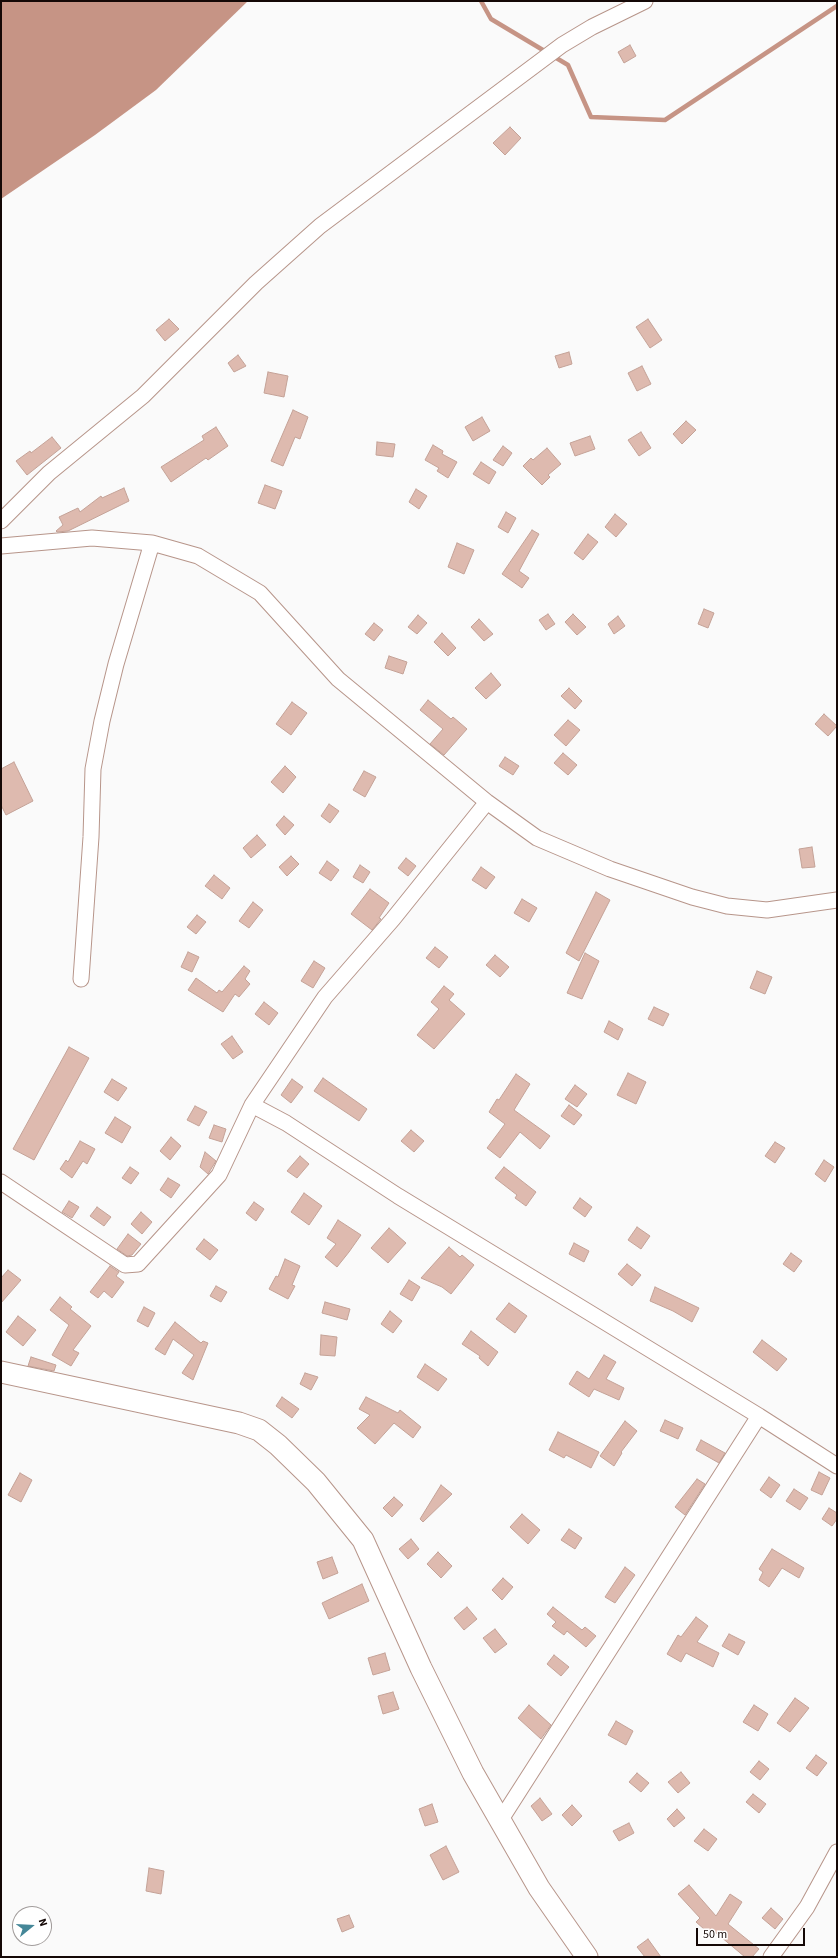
<!DOCTYPE html>
<style>
body{margin:0}
#map{position:relative;width:838px;height:1958px;overflow:hidden;background:#fafafa;font-family:"Source Sans 3",sans-serif}
canvas{display:block}
.frame{position:absolute;inset:0;border:2px solid #140806;pointer-events:none}
.north{position:absolute;left:12px;top:1906px;width:40px;height:40px;box-sizing:border-box;background:#fff;border:1px solid #a19c9b;border-radius:50%;rotate:72deg;font-size:11px;font-weight:700;line-height:16px;text-align:center;color:#140806}
.north::after{content:'';display:block;margin:auto;width:14px;height:18px;background:#458798;clip-path:polygon(50% 0,100% 100%,50% 72%,0 100%)}
.scale{position:absolute;left:696px;top:1928px;width:109px;height:18px;box-sizing:border-box;border:2px solid #140806;border-top:0;padding-left:5px;font-size:12px;line-height:14px;white-space:nowrap;color:#140806;-webkit-text-stroke:3px #fff;paint-order:stroke}
</style>
<div id="map">
<canvas width="838" height="1958"></canvas>
<div class="frame"></div>
<div class="north">N</div>
<div class="scale">50 m</div>
</div>
<script>
const c = document.querySelector('canvas').getContext('2d');
c.lineJoin = 'round';
function fillPath(path, color) { c.fillStyle = color; c.fill(path, 'evenodd'); }
const shape = rows => new Path2D(rows.map(r => 'M' + r).join(''));
function stroke(path, color, width, dash) { c.strokeStyle = color; c.lineWidth = width; c.lineCap = dash ? 'butt' : 'round'; c.setLineDash(dash || []); c.stroke(path); }
fillPath(shape([
 [1,1,248,1,156,90,95,135,1,199]
]), '#c69485');
stroke(shape([
 [481,1,491,19,568,65,591,117,665,120,837,6]
]), '#c69485', 4.5);
const building = shape([
 [630,45,636,56,624,63,618,52,630,45],
 [510,127,521,138,505,155,493,143,510,127],
 [169,319,179,329,165,341,156,330,169,319],
 [648,319,662,340,650,348,636,327,648,319],
 [569,352,572,364,559,368,555,356,569,352],
 [238,355,246,366,234,372,228,363,238,355],
 [642,366,651,384,637,391,628,373,642,366],
 [268,372,288,376,284,397,264,393,268,372],
 [293,410,308,417,300,439,295,437,283,466,271,461,293,410],
 [482,417,490,431,473,441,465,427,482,417],
 [686,421,696,430,682,444,673,434,686,421],
 [216,427,228,446,208,460,206,458,171,482,161,467,204,440,202,436,216,427],
 [641,432,651,448,639,456,628,440,641,432],
 [590,436,595,449,575,456,570,443,590,436],
 [52,437,61,448,27,475,16,461,30,451,31,453,52,437],
 [377,442,395,444,393,457,376,455,377,442],
 [433,445,443,451,442,454,457,462,448,478,437,471,439,468,425,460,433,445],
 [503,446,512,453,503,466,493,460,503,446],
 [547,448,561,464,548,475,550,477,542,485,523,466,531,458,533,460,547,448],
 [481,462,496,472,489,484,473,474,481,462],
 [265,485,282,491,275,509,258,503,265,485],
 [124,488,129,501,68,531,57,532,56,531,63,525,59,517,78,508,80,512,101,496,102,498,124,488],
 [416,489,427,496,419,509,409,502,416,489],
 [506,512,516,518,508,533,498,527,506,512],
 [615,514,627,524,616,537,605,527,615,514],
 [532,530,539,534,519,571,529,578,522,588,502,574,532,530],
 [588,534,598,542,583,560,574,553,588,534],
 [457,543,474,550,464,574,448,567,457,543],
 [704,609,714,613,708,628,698,624,704,609],
 [548,614,555,624,546,630,539,620,548,614],
 [573,614,586,627,577,635,565,622,573,614],
 [418,615,427,623,417,634,408,627,418,615],
 [618,616,625,626,614,634,608,624,618,616],
 [479,619,493,634,484,641,471,627,479,619],
 [374,623,383,630,374,641,365,634,374,623],
 [442,633,456,648,448,656,434,642,442,633],
 [389,656,407,662,403,674,385,668,389,656],
 [491,673,501,685,486,699,475,688,491,673],
 [569,688,582,701,575,709,561,696,569,688],
 [428,700,451,719,453,717,467,729,444,755,430,744,443,729,420,710,428,700],
 [292,702,307,713,291,735,276,724,292,702],
 [824,714,837,726,828,736,815,724,824,714],
 [568,720,580,730,566,746,554,735,568,720],
 [563,753,577,765,568,775,554,763,563,753],
 [505,757,519,766,513,775,499,766,505,757],
 [14,762,33,801,6,815,1,805,1,769,14,762],
 [285,766,296,777,283,793,271,782,285,766],
 [364,771,376,777,365,797,353,790,364,771],
 [329,804,339,811,330,823,321,816,329,804],
 [284,816,294,825,285,835,276,825,284,816],
 [257,835,266,845,251,858,243,848,257,835],
 [812,847,815,867,802,868,799,849,812,847],
 [291,856,299,864,287,876,279,867,291,856],
 [406,858,416,866,408,876,398,868,406,858],
 [327,861,339,870,331,881,319,873,327,861],
 [360,865,370,872,363,883,353,877,360,865],
 [481,867,495,877,486,889,472,880,481,867],
 [214,875,230,888,222,899,205,886,214,875],
 [370,889,389,903,379,918,381,919,372,930,351,914,370,889],
 [596,892,610,900,579,961,566,953,596,892],
 [522,899,537,908,529,922,514,913,522,899],
 [253,902,263,910,249,928,239,921,253,902],
 [197,915,206,922,196,934,187,927,197,915],
 [435,947,448,957,439,968,426,958,435,947],
 [188,952,199,957,192,972,181,967,188,952],
 [585,953,599,961,582,999,567,993,585,953],
 [495,955,509,967,500,977,486,965,495,955],
 [314,961,325,968,313,988,301,981,314,961],
 [244,966,250,971,245,979,250,984,239,997,235,994,223,1012,188,990,196,978,217,993,219,990,222,992,244,966],
 [757,971,772,977,765,994,750,988,757,971],
 [444,986,454,994,449,1000,465,1014,434,1049,417,1035,439,1009,431,1002,444,986],
 [264,1002,278,1013,269,1025,255,1014,264,1002],
 [654,1007,669,1014,663,1026,648,1019,654,1007],
 [609,1021,623,1029,618,1040,604,1032,609,1021],
 [232,1036,243,1052,233,1059,221,1044,232,1036],
 [69,1047,89,1058,34,1160,13,1149,69,1047],
 [628,1073,646,1082,636,1104,617,1095,628,1073],
 [516,1074,530,1084,514,1110,550,1136,540,1149,520,1132,500,1158,487,1148,505,1124,489,1112,497,1099,499,1100,516,1074],
 [323,1078,367,1109,359,1121,314,1091,323,1078],
 [112,1079,127,1088,118,1101,104,1092,112,1079],
 [292,1079,303,1087,291,1103,281,1095,292,1079],
 [575,1085,587,1094,577,1107,565,1099,575,1085],
 [569,1105,582,1115,574,1125,561,1116,569,1105],
 [195,1106,207,1112,199,1126,187,1120,195,1106],
 [115,1117,131,1127,122,1143,105,1133,115,1117],
 [214,1125,226,1129,222,1142,209,1138,214,1125],
 [411,1130,424,1141,414,1152,401,1141,411,1130],
 [171,1137,181,1146,170,1160,160,1151,171,1137],
 [80,1141,95,1149,87,1164,83,1161,72,1178,60,1169,66,1160,68,1162,80,1141],
 [775,1142,785,1148,775,1163,765,1156,775,1142],
 [205,1152,216,1161,208,1174,200,1167,205,1152],
 [300,1156,309,1164,297,1178,287,1171,300,1156],
 [824,1160,834,1167,825,1182,815,1174,824,1160],
 [130,1167,139,1173,131,1184,122,1178,130,1167],
 [504,1167,536,1192,526,1206,515,1198,517,1195,495,1178,504,1167],
 [168,1178,180,1185,171,1198,160,1190,168,1178],
 [304,1193,322,1206,309,1225,291,1212,304,1193],
 [580,1198,592,1207,585,1217,573,1208,580,1198],
 [69,1201,79,1207,72,1218,62,1212,69,1201],
 [254,1202,264,1209,256,1221,246,1213,254,1202],
 [97,1207,111,1217,104,1226,90,1216,97,1207],
 [141,1212,152,1222,142,1234,131,1224,141,1212],
 [338,1220,361,1235,349,1252,337,1267,325,1257,336,1244,327,1238,338,1220],
 [637,1227,650,1236,641,1249,628,1240,637,1227],
 [389,1228,406,1243,388,1263,371,1248,389,1228],
 [128,1234,141,1244,132,1255,127,1256,117,1249,128,1234],
 [204,1239,218,1250,210,1260,196,1249,204,1239],
 [574,1243,589,1251,584,1262,569,1254,574,1243],
 [449,1247,460,1257,462,1255,474,1265,451,1294,442,1287,421,1278,449,1247],
 [791,1253,802,1261,794,1272,783,1264,791,1253],
 [285,1259,300,1266,292,1285,295,1286,288,1299,269,1289,276,1276,278,1277,285,1259],
 [627,1264,641,1275,632,1286,618,1274,627,1264],
 [110,1266,119,1272,116,1276,124,1282,112,1298,104,1291,98,1298,90,1292,110,1266],
 [8,1270,21,1280,1,1303,1,1278,8,1270],
 [409,1280,420,1287,412,1301,400,1294,409,1280],
 [216,1286,227,1292,221,1302,210,1296,216,1286],
 [655,1287,699,1308,692,1322,673,1311,650,1301,655,1287],
 [60,1297,72,1307,70,1309,91,1326,73,1350,79,1353,71,1366,52,1355,69,1325,50,1310,60,1297],
 [325,1302,350,1309,347,1320,322,1313,325,1302],
 [509,1303,527,1316,515,1333,496,1319,509,1303],
 [144,1307,155,1313,148,1327,137,1321,144,1307],
 [390,1311,402,1321,393,1333,381,1324,390,1311],
 [18,1316,36,1330,23,1346,6,1332,18,1316],
 [175,1322,201,1343,203,1341,208,1343,193,1380,182,1373,194,1355,173,1339,165,1355,155,1349,175,1322],
 [471,1331,498,1352,488,1366,479,1358,480,1356,462,1344,471,1331],
 [321,1335,337,1337,335,1356,320,1355,321,1335],
 [762,1340,787,1359,777,1371,753,1352,762,1340],
 [604,1355,616,1362,606,1379,624,1388,619,1400,594,1389,589,1397,569,1384,577,1371,589,1379,604,1355],
 [31,1357,56,1365,54,1371,28,1366,31,1357],
 [425,1364,447,1379,438,1391,417,1377,425,1364],
 [305,1373,318,1377,311,1390,300,1384,305,1373],
 [282,1397,299,1409,292,1418,276,1406,282,1397],
 [366,1397,398,1413,400,1410,421,1427,413,1438,394,1423,375,1444,357,1428,370,1415,359,1409,366,1397],
 [665,1420,683,1428,678,1439,660,1431,665,1420],
 [625,1421,637,1431,621,1452,622,1453,614,1466,600,1456,625,1421],
 [558,1432,599,1452,591,1468,566,1455,564,1458,549,1450,558,1432],
 [701,1440,725,1453,719,1463,696,1450,701,1440],
 [819,1472,830,1478,822,1495,811,1490,819,1472],
 [20,1473,32,1480,21,1502,8,1495,20,1473],
 [769,1477,780,1485,771,1498,760,1490,769,1477],
 [697,1479,705,1484,685,1515,675,1507,697,1479],
 [441,1485,452,1494,423,1522,420,1519,441,1485],
 [794,1489,808,1498,800,1510,786,1501,794,1489],
 [394,1497,403,1505,392,1517,383,1508,394,1497],
 [829,1508,837,1513,837,1519,832,1526,822,1519,829,1508],
 [522,1514,540,1530,528,1544,510,1527,522,1514],
 [569,1529,582,1538,575,1549,561,1540,569,1529],
 [411,1539,419,1549,408,1559,399,1549,411,1539],
 [772,1549,804,1568,799,1578,782,1568,769,1587,759,1580,763,1572,759,1569,772,1549],
 [438,1552,452,1566,441,1578,427,1564,438,1552],
 [332,1557,338,1573,323,1579,317,1562,332,1557],
 [625,1567,635,1575,615,1603,605,1597,625,1567],
 [503,1578,513,1587,502,1600,492,1590,503,1578],
 [362,1584,369,1601,329,1619,322,1603,362,1584],
 [467,1607,477,1619,464,1630,454,1618,467,1607],
 [553,1607,582,1630,585,1627,596,1636,586,1647,567,1631,564,1635,552,1626,556,1622,547,1614,553,1607],
 [696,1617,708,1626,697,1642,719,1653,713,1667,686,1653,681,1662,667,1654,678,1635,681,1637,696,1617],
 [495,1629,507,1644,495,1653,483,1638,495,1629],
 [729,1634,745,1642,738,1655,722,1646,729,1634],
 [385,1653,390,1670,373,1675,368,1658,385,1653],
 [554,1655,569,1667,561,1676,547,1664,554,1655],
 [393,1692,399,1709,383,1714,378,1696,393,1692],
 [795,1698,809,1708,790,1732,777,1723,795,1698],
 [529,1705,551,1725,541,1739,518,1718,529,1705],
 [754,1705,768,1714,758,1731,743,1722,754,1705],
 [616,1721,633,1731,626,1745,608,1735,616,1721],
 [816,1755,827,1763,817,1776,806,1768,816,1755],
 [759,1761,769,1769,760,1780,750,1772,759,1761],
 [681,1772,690,1783,678,1793,668,1782,681,1772],
 [637,1773,649,1783,641,1792,629,1782,637,1773],
 [753,1794,766,1804,759,1813,746,1802,753,1794],
 [540,1798,552,1814,542,1821,531,1806,540,1798],
 [432,1804,438,1822,425,1826,419,1809,432,1804],
 [572,1805,582,1816,572,1826,562,1815,572,1805],
 [677,1809,685,1818,674,1827,667,1819,677,1809],
 [629,1823,634,1833,619,1841,613,1831,629,1823],
 [704,1829,717,1839,708,1851,694,1841,704,1829],
 [446,1846,459,1872,443,1880,430,1855,446,1846],
 [149,1868,164,1871,161,1894,146,1891,149,1868],
 [689,1885,716,1916,730,1894,742,1902,728,1924,759,1949,752,1957,745,1957,715,1932,712,1936,696,1922,700,1918,678,1894,689,1885],
 [771,1908,783,1919,775,1929,762,1918,771,1908],
 [349,1915,354,1927,342,1932,337,1919,349,1915],
 [648,1939,661,1957,645,1957,637,1947,648,1939]
]);
fillPath(building, '#debaaf');
stroke(building, '#c4a297', 1);
const minor = shape([
 [1,521,49,473,143,396,256,283,320,226,562,45,592,27,645,1],
 [1,546,92,538,152,543,198,556,260,593,338,679,487,802,537,838,610,869,692,897,727,906,767,910,837,900],
 [81,979,91,837,93,769,102,721,116,664,152,543],
 [252,1105,286,1123,398,1196,759,1416,837,1466],
 [1,1182,125,1265,138,1264,219,1175,252,1105,325,997,393,919,487,802],
 [500,1821,759,1416],
 [771,1957,807,1907,837,1852]
]);
const secondary = shape([
 [1,1372,239,1423,259,1430,278,1445,316,1482,363,1540,421,1668,473,1773,539,1888,587,1957]
]);
stroke(minor, '#b7958a', 17);
stroke(secondary, '#b7958a', 23);
stroke(minor, '#fff', 15);
stroke(secondary, '#fff', 21);
</script>
